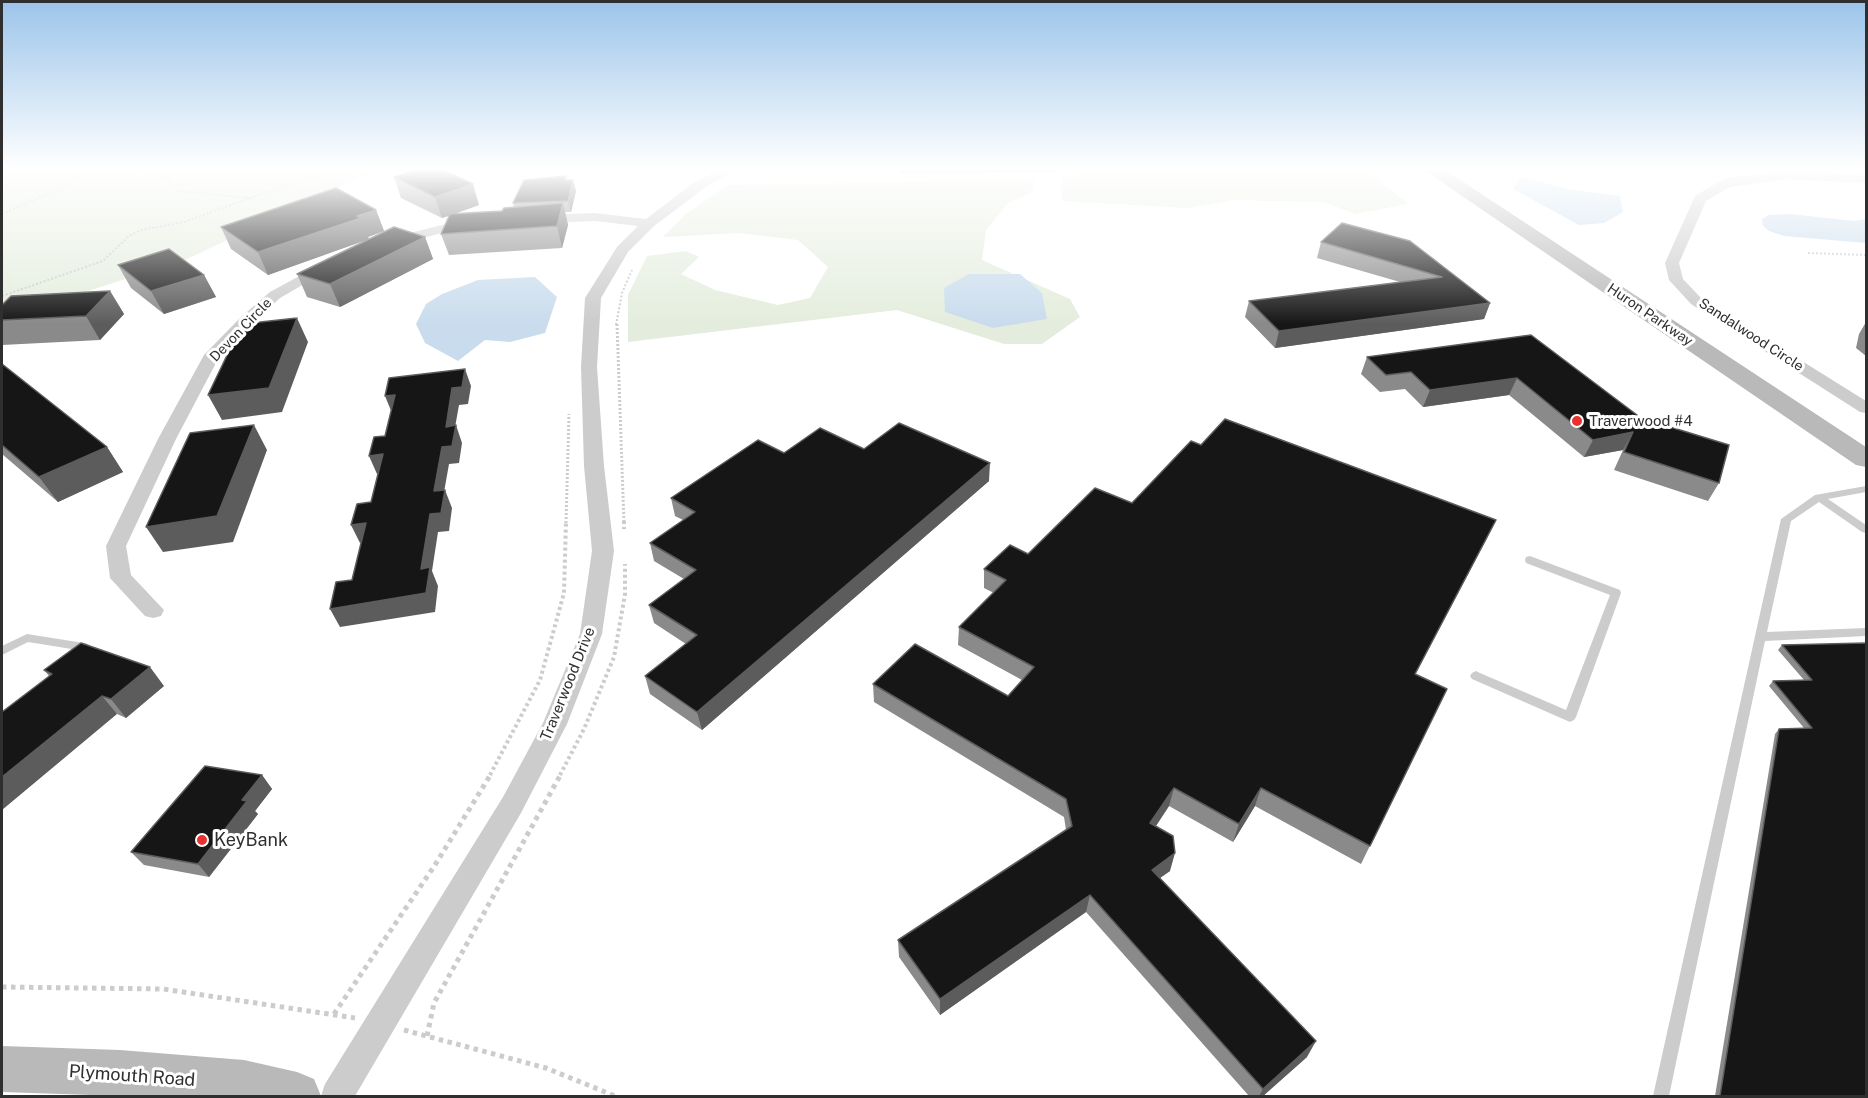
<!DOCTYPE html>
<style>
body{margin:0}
#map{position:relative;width:1868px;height:1098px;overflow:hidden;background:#fff;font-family:"Public Sans",sans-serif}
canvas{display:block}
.frame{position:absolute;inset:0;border:3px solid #2f2f2f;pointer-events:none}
</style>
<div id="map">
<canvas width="1868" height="1098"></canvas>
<div class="frame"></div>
</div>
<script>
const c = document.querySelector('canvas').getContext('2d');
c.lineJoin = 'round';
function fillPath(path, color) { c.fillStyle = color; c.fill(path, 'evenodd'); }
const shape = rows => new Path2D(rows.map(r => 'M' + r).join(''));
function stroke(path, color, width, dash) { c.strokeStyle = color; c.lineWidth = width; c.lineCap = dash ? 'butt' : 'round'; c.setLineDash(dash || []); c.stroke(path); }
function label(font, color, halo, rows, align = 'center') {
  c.font = font + ' "Public Sans",sans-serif'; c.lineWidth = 6; c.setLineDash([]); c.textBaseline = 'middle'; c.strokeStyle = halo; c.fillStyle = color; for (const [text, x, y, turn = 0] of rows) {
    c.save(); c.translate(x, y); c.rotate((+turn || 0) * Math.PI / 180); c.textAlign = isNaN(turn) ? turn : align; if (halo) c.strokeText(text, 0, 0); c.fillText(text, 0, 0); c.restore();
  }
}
fillPath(shape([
 [2,170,383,170,359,178,187,259,2,319],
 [1092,170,1367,170,1408,204,1355,214,1324,202,1232,200,1189,208,1062,201,1062,176],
 [1036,179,1030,194,1009,202,986,230,982,260,1070,299,1080,317,1042,344,1004,344,897,310,628,342,628,295,647,256,686,251,699,257,681,274,715,290,778,305,810,298,828,267,798,240,739,233,663,237,686,214,727,185]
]), '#e4eddd');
fillPath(shape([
 [1520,177,1568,189,1620,196,1623,212,1604,223,1579,225,1513,189],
 [1790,214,1855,221,1866,219,1866,243,1784,236,1769,231,1763,226,1762,219,1769,215],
 [969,274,1020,274,1042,293,1047,319,993,328,945,312,944,288],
 [535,277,557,297,545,333,510,342,485,340,458,361,425,343,416,324,426,304,442,294,478,280]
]), '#c9dced');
stroke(shape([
 [55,170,75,176,142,170],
 [250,198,310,177,360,170],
 [2,214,63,187,74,177],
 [1808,253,1866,255],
 [2,296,103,261,129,236,141,230,184,222,250,198,177,191,164,172,155,170],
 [616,325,622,293,632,270]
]), '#ccc', 2, [2, 2]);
stroke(shape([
 [617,324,624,523],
 [566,523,569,414]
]), '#ccc', 3, [2, 2]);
stroke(shape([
 [624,521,624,529],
 [490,775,540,680,564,593,566,521],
 [560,775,584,729,614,657,625,594,625,564]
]), '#ccc', 4, [3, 3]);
stroke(shape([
 [2,987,163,989,355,1018],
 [334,1014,435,865,491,774],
 [404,1030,546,1068,615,1096],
 [427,1036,434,1003,561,774]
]), '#ccc', 5, [4.5, 4.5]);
fillPath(shape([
 [1866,486,1866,492,1828,499,1866,525,1866,533,1862,532,1819,502,1791,521,1767,632,1866,628,1866,636,1765,641,1669,1096,1653,1096,1781,519,1815,495,1866,486],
 [1530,556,1620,590,1621,593,1576,717,1574,720,1570,722,1472,679,1470,676,1472,673,1476,671,1480,673,1566,710,1610,595,1526,563,1525,560,1526,557,1530,556],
 [27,634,84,643,88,644,90,647,88,650,84,651,28,642,2,655,2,646,27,634]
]), '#ccc');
fillPath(shape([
 [719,170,735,170,706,187,654,226,628,252,601,298,597,367,604,466,614,551,602,634,567,724,521,813,355,1096,321,1096,325,1084,503,797,543,723,580,634,592,551,584,466,581,367,585,298,617,247,638,226,595,221,539,223,532,219,539,215,595,213,646,219,696,181,719,170],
 [1787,171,1866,175,1866,183,1787,179,1730,187,1706,201,1679,263,1683,279,1701,298,1866,401,1866,413,1860,412,1691,304,1669,280,1665,263,1695,196,1720,181,1734,177,1787,171],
 [469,221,476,225,474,228,446,232,391,246,384,242,386,239,446,224,469,221],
 [323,263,330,267,328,270,280,298,252,324,217,361,176,439,126,546,131,575,164,610,161,616,153,618,145,616,110,578,106,546,158,439,204,355,240,318,270,292,323,263]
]), '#ccc');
fillPath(shape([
 [1424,170,1445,170,1866,447,1866,467,1856,465,1424,170],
 [2,1046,120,1050,244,1060,297,1072,314,1079,321,1096,121,1096,2,1092,2,1046]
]), '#b9b9b9');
fillPath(shape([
 [899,170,1060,170,1053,172,899,173],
 [566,176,567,180,576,191,571,212,565,212,568,225,562,248,449,255,441,234,449,216,442,218,401,198,394,177,479,205,454,214,502,211,514,207,513,203],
 [376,210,384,231,368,237,369,239,268,275,231,249,221,227],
 [1342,223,1490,303,1484,319,1275,348,1245,317,1249,301,1400,282,1317,258,1321,242],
 [425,237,433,259,340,307,307,297,297,274],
 [118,265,204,275,216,297,164,314,131,288],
 [110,291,124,314,100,340,2,345,2,305],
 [1866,322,1866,356,1856,348,1859,334],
 [1531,335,1719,483,1708,501,1614,470,1623,450,1584,457,1509,395,1423,407,1405,389,1380,392,1361,374,1367,357],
 [2,364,107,447,123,472,58,502,2,454],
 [1201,445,1487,538,1415,674,1447,689,1361,864,1255,806,1233,842,1169,806,1156,826,1170,871,1160,878,1307,1057,1263,1096,1249,1096,1086,912,940,1015,899,957,898,940,1066,830,1064,817,874,702,873,684,1008,696,1022,680,958,645,959,627,994,593,984,588,984,569,1028,554,1132,503],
 [864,449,989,481,702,730,650,694,645,676,686,644,654,623,649,605,684,579,654,561,650,543,683,520,675,516,671,498,784,453],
 [1866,643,1866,1096,1715,1096,1775,734,1779,729,1804,728,1769,686,1773,681,1804,680,1778,650,1782,645],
 [44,670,164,686,126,718,117,714,49,676],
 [262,775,272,789,255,811,258,814,209,877,144,865,131,852]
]), '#8a8a8a');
fillPath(shape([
 [573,180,576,191,571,212,568,201],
 [473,184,479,205,442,218,435,197],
 [563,203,568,225,562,248,557,226],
 [376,210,384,231,368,237,369,239,268,275,258,252],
 [425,237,433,259,340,307,330,284],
 [204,275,216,297,164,314,151,291],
 [110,291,124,314,100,340,86,316],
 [1490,303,1484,319,1275,348,1279,331],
 [297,318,308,342,282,412,222,420,208,395],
 [465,369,471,386,468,404,459,405,452,444,446,427,452,388],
 [1517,378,1509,395,1423,407,1430,390],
 [395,395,392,413,385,396],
 [254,425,267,450,233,542,163,552,146,527],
 [456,425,462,443,459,463,449,464,441,509,434,491,442,447],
 [1633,432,1623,450,1584,457,1593,440],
 [107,447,123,472,58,502,39,477],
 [383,454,390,472,377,474,369,456],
 [990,463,989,481,702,730,697,712],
 [445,490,452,508,449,531,438,532,432,571,438,586,435,612,340,627,330,609,421,569,430,514],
 [1496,520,1487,538,1406,692,1415,674],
 [366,523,375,541,360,543,351,525],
 [150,667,164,686,126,718,111,699],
 [102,696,117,714,2,810,2,777],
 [262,775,272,789,255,811,258,814,209,877,198,864,242,800],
 [1174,788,1169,806,1146,841,1150,823],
 [1261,788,1255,806,1233,842,1239,824],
 [1175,853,1170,871,1147,887,1152,870],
 [1090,895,1086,912,940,1015,940,999],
 [1316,1041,1307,1057,1263,1096,1259,1096,1263,1089]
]), '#5c5c5c');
const building = shape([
 [415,170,443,170,473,184,435,197,394,177,415,170],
 [566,176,565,180,573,180,568,201,513,203,524,180,566,176],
 [336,188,376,210,357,216,361,218,258,252,221,227,336,188],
 [563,203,557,226,441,234,450,214,502,211,504,208,563,203],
 [1342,223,1410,241,1490,303,1279,331,1249,301,1442,277,1321,242,1342,223],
 [394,227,425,237,330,284,297,274,394,227],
 [169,249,204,275,151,291,118,265,169,249],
 [110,291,86,316,2,320,2,305,11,296,110,291],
 [297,318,269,388,208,395,242,324,297,318],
 [1531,335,1641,418,1729,445,1719,483,1624,452,1633,432,1593,440,1517,378,1430,390,1411,372,1386,375,1367,357,1531,335],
 [2,364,107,447,39,477,2,445,2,364],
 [465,369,462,387,452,388,446,427,456,425,452,446,442,447,434,491,445,490,441,513,430,514,421,569,430,567,426,593,330,609,336,582,352,580,366,523,351,525,357,504,371,502,383,454,369,456,374,437,385,436,395,395,385,396,389,378,465,369],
 [1225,419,1496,520,1415,674,1447,689,1370,846,1261,788,1239,824,1174,788,1150,823,1173,836,1175,853,1152,870,1316,1041,1263,1089,1090,895,940,999,898,940,1072,826,1066,799,873,684,915,644,1008,696,1034,667,959,627,1006,580,984,569,1010,545,1028,554,1095,488,1132,503,1191,441,1201,445,1225,419],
 [899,423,990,463,697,712,645,676,697,635,649,605,696,570,650,543,695,512,671,498,758,440,784,453,820,428,864,449,899,423],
 [254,425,217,516,146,527,190,433,254,425],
 [81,643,150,667,111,699,102,696,2,777,2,712,52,674,44,670,81,643],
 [1866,643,1866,1096,1720,1096,1779,729,1812,728,1773,681,1812,680,1782,645,1866,643],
 [205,766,262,775,242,800,247,801,198,864,131,852,205,766]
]);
fillPath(building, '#161616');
stroke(building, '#5c5c5c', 1.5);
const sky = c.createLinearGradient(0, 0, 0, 324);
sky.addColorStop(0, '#9bc4ea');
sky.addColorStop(0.52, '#fff');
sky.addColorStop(1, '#ffffff00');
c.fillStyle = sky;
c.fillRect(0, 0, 1868, 324);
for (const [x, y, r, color] of [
 [1577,421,6,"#e83230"],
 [202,840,6,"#e83230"]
]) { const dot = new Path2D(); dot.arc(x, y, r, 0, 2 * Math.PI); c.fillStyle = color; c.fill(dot); stroke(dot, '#fff', 2); }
label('14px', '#2f2f2f', '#fff', [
 ["Huron Parkway",1650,315,34],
 ["Devon Circle",241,330,-46],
 ["Sandalwood Circle",1751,335,33]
]);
label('15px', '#2f2f2f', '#fff', [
 ["Traverwood #4",1589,421]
], 'left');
label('15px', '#2f2f2f', '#fff', [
 ["Traverwood Drive",568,684,-68]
]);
label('18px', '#2f2f2f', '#fff', [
 ["KeyBank",214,840]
], 'left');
label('18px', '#2f2f2f', '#fff', [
 ["Plymouth Road",132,1076,4]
]);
</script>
